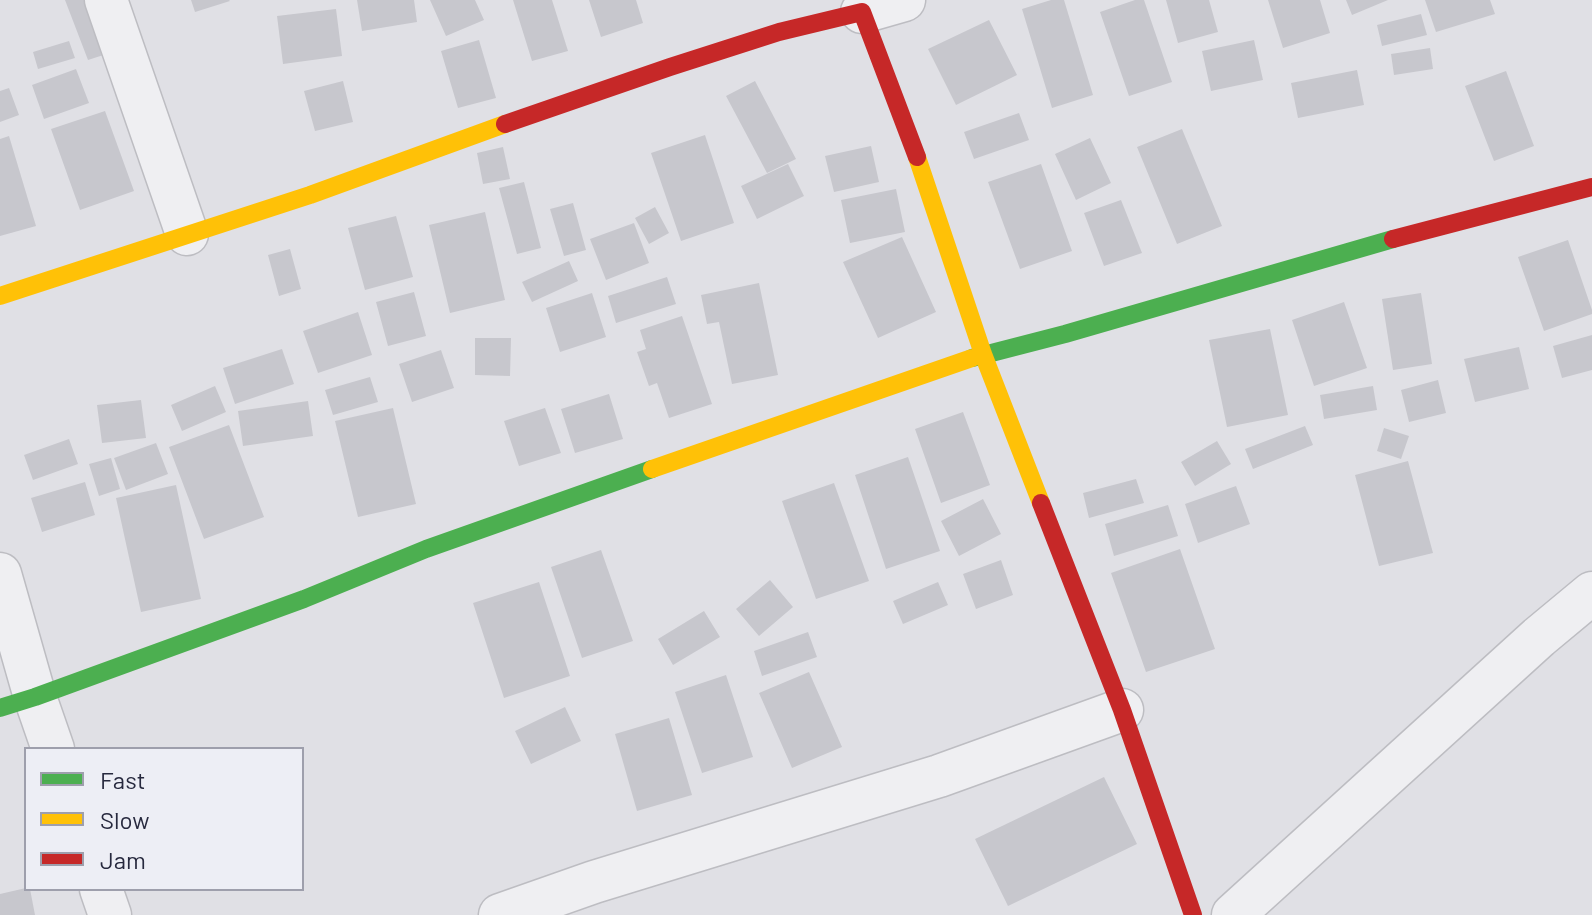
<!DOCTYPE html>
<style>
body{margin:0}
#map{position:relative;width:1592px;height:915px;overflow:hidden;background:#e0e0e5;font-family:Barlow,sans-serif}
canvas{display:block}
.legend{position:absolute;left:24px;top:747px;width:280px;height:144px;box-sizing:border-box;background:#edeef5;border:2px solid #9e9fac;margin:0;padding:10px 14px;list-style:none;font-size:24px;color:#27293e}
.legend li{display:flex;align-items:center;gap:16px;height:40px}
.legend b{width:40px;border:2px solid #9e9fac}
</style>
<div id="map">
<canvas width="1592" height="915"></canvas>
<ul class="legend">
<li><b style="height:10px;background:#4caf50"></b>Fast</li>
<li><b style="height:10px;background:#ffc107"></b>Slow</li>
<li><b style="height:10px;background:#c62828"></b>Jam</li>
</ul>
</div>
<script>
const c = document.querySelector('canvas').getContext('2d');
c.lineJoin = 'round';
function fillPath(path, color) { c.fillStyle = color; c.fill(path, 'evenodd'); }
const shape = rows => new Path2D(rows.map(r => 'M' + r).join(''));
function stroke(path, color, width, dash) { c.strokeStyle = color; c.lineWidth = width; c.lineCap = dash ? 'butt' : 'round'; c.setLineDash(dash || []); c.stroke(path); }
fillPath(shape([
 [65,0,96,0,122,49,88,60],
 [191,0,229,0,230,1,195,12],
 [357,0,414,0,417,22,362,31],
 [430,0,475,0,484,20,446,36],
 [513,0,552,0,568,51,532,61],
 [589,0,636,0,643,23,601,37],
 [1051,0,1064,0,1093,95,1052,108,1022,9],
 [1135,0,1144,0,1172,82,1129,96,1100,12],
 [1166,0,1209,0,1218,32,1178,43],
 [1268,0,1320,0,1330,33,1283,48],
 [1346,0,1388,0,1352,15],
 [1425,0,1490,0,1495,14,1436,32],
 [336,9,342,56,283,64,277,16],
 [1421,14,1427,35,1382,46,1377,25],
 [989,20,1017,75,956,105,928,49],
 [479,40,496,98,458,108,441,51],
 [1254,40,1263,80,1211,91,1202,51],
 [69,41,75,58,38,69,33,52],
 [1430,48,1433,69,1394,75,1391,54],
 [76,69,89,103,44,119,32,85],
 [1357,70,1364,105,1298,118,1291,83],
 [1506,71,1534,146,1494,161,1465,86],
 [343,81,353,122,315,131,304,91],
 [755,81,796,159,767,173,726,96],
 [9,88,19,115,0,122,0,91],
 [105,111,134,191,80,210,51,129],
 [1019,113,1029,140,974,159,964,132],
 [1182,129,1222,226,1177,244,1137,147],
 [705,135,734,223,681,241,651,153],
 [9,136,36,226,0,236,0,139],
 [1090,138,1111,183,1076,200,1055,154],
 [871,146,879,182,834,192,825,156],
 [503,147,510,179,483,184,477,153],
 [788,164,804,196,757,219,741,186],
 [1041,164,1072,251,1020,269,988,182],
 [524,182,541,248,517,254,499,188],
 [896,189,905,232,850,243,841,200],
 [1121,200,1142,253,1104,266,1084,213],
 [573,203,586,250,564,256,550,209],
 [655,207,669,233,649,244,635,218],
 [485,212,505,300,450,313,429,225],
 [396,216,413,277,365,290,348,228],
 [634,223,649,263,606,280,590,239],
 [902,237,936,312,878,338,843,262],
 [1568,240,1592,310,1592,314,1544,331,1518,257],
 [290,249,301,289,279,296,268,255],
 [569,261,578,281,532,302,522,282],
 [667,277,676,304,616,323,608,296],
 [759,283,778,375,732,384,719,322,707,324,701,295],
 [414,292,426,336,388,346,376,302],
 [592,293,606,337,560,352,546,308],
 [1421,293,1432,364,1393,370,1382,299],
 [1344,302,1367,368,1314,386,1292,320],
 [358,312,372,355,318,373,303,331],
 [682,316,712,404,669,418,657,383,649,386,637,352,646,349,640,330],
 [1270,329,1288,415,1227,427,1209,340],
 [1592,335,1592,370,1562,378,1553,346],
 [475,338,511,338,510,376,475,375],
 [1519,347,1529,389,1475,402,1464,359],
 [282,349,294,384,235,404,223,368],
 [441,350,454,388,412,402,399,364],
 [370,377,378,402,333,415,325,390],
 [1438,380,1446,413,1409,422,1401,390],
 [215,386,226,412,182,431,171,405],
 [1373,386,1377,410,1324,419,1320,395],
 [609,394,623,439,575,453,561,409],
 [141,400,146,438,102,443,97,405],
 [308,401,313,436,243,446,238,411],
 [393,408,416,504,358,517,335,421],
 [545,408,561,453,519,466,504,421],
 [963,412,990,485,941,503,915,429],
 [229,425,264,517,204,539,169,447],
 [1305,426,1313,445,1253,469,1245,449],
 [1384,428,1409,436,1401,459,1377,451],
 [69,439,78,464,33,480,24,455],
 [1217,441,1231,464,1195,486,1181,462],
 [156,443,168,474,126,490,114,458],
 [908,457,940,551,886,569,855,475],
 [111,458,120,489,99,496,89,464],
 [1408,461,1433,553,1379,566,1355,475],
 [1136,479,1144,503,1089,518,1083,493],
 [85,482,95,515,42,532,31,498],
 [834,483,869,581,816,599,782,501],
 [176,485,201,599,141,612,116,498],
 [1236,486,1250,524,1198,543,1185,504],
 [983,499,1001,534,959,556,941,521],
 [1168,505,1178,536,1114,556,1105,524],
 [1180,549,1215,649,1146,672,1111,573],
 [601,550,633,641,582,658,551,567],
 [1001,560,1013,595,976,609,963,574],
 [770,580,793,607,759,636,736,609],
 [539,582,570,676,504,698,473,603],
 [938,582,948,605,903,624,893,601],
 [704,611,720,637,673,665,658,639],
 [808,632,817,657,762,676,754,651],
 [809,672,842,747,792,768,759,693],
 [726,675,753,757,702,773,675,692],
 [565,707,581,741,531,764,515,731],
 [669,718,692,795,637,811,615,734],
 [1104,777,1137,844,1008,906,975,839],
 [26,888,30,889,35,915,0,915,0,894]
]), '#c7c7cd');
const street = shape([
 [106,0,187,234],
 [862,12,904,0],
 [0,574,35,697,53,749],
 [101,889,110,915],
 [500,915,594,882,939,776,1122,710],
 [1233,915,1539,637,1592,593]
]);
stroke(street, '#bdbdc2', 45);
stroke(street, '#efeff2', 42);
stroke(shape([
 [972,358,1065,334,1393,239],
 [0,708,35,697,304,599,426,549,652,469]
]), '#4caf50', 18);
stroke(shape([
 [917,157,983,354,1041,503],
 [0,296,310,195,505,124],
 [652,469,972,358]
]), '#ffc107', 18);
stroke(shape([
 [505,124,670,67,779,32,862,12,917,157],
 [1393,239,1592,187],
 [1041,503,1122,710,1193,915]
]), '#c62828', 18);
</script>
